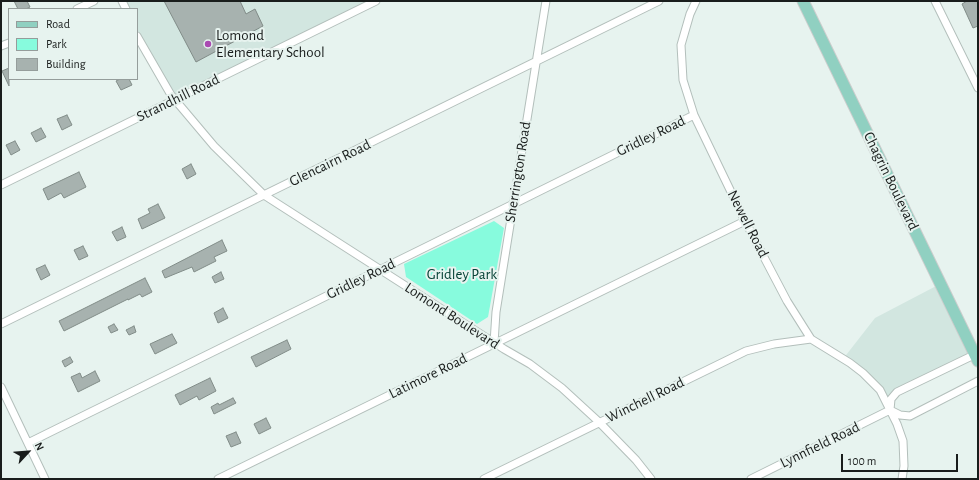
<!DOCTYPE html>
<style>
body{margin:0}
#map{position:relative;width:979px;height:480px;overflow:hidden;background:#e7f3ef;font-family:"Alegreya Sans",sans-serif}
canvas{display:block}
.frame{position:absolute;inset:0;border:2px solid #191d1c;pointer-events:none}
.legend{position:absolute;left:8px;top:8px;width:130px;height:72px;box-sizing:border-box;background:#e7f3ef;border:1px solid #959d9b;margin:0;padding:5px 7px;list-style:none;font-size:12px;color:#191d1c}
.legend li{display:flex;align-items:center;gap:8px;height:20px}
.legend b{width:20px;border:1px solid #959d9b}
.north{position:absolute;left:8px;top:432px;width:40px;height:40px;-webkit-text-stroke:3px #e7f3ef;paint-order:stroke;rotate:64deg;font-size:11px;font-weight:700;line-height:16px;text-align:center;color:#191d1c}
.north::after{content:'';display:block;margin:auto;width:14px;height:18px;background:#191d1c;clip-path:polygon(50% 0,100% 100%,50% 72%,0 100%)}
.scale{position:absolute;left:841px;top:454px;width:117px;height:18px;box-sizing:border-box;border:2px solid #191d1c;border-top:0;padding-left:5px;font-size:12px;line-height:14px;white-space:nowrap;color:#191d1c;-webkit-text-stroke:3px #e7f3ef;paint-order:stroke}
</style>
<div id="map">
<canvas width="979" height="480"></canvas>
<div class="frame"></div>
<ul class="legend">
<li><b style="height:5px;background:#90d0c1"></b>Road</li>
<li><b style="height:11px;background:#87fbdd"></b>Park</li>
<li><b style="height:11px;background:#a7b2af"></b>Building</li>
</ul>
<div class="north">N</div>
<div class="scale">100 m</div>
</div>
<script>
const c = document.querySelector('canvas').getContext('2d');
c.lineJoin = 'round';
function fillPath(path, color) { c.fillStyle = color; c.fill(path, 'evenodd'); }
const shape = rows => new Path2D(rows.map(r => 'M' + r).join(''));
function stroke(path, color, width, dash) { c.strokeStyle = color; c.lineWidth = width; c.lineCap = dash ? 'butt' : 'round'; c.setLineDash(dash || []); c.stroke(path); }
function label(font, color, halo, rows, align = 'center') {
  c.font = font + ' "Alegreya Sans",sans-serif'; c.lineWidth = 4; c.setLineDash([]); c.textBaseline = 'middle'; c.strokeStyle = halo; c.fillStyle = color; for (const [text, x, y, turn = 0] of rows) {
    c.save(); c.translate(x, y); c.rotate((+turn || 0) * Math.PI / 180); c.textAlign = isNaN(turn) ? turn : align; if (halo) c.strokeText(text, 0, 0); c.fillText(text, 0, 0); c.restore();
  }
}
fillPath(shape([
 [122,1,363,1,366,6,175,100,137,36,137,9,126,9],
 [940,284,975,354,897,392,891,399,884,397,843,359,875,318]
]), '#d2e6e0');
fillPath(shape([
 [494,221,504,228,488,317,477,324,406,277,404,264]
]), '#87fbdd');
const building = shape([
 [14,1,27,1,30,7,26,9,18,9,14,1],
 [164,1,240,1,246,14,255,9,263,26,196,62,164,1],
 [967,1,978,1,978,26,973,28,962,4,967,1],
 [9,68,9,86,2,71,9,68],
 [120,79,129,79,132,85,121,90,116,81,120,79],
 [67,115,72,125,62,130,57,119,67,115],
 [41,128,46,137,36,142,31,133,41,128],
 [15,141,20,150,11,155,6,145,15,141],
 [191,164,196,174,187,179,182,169,191,164],
 [79,172,86,187,64,198,61,193,48,200,43,189,79,172],
 [158,204,165,218,142,229,138,219,150,213,148,209,158,204],
 [122,227,126,237,117,241,112,232,122,227],
 [222,240,227,251,214,257,216,261,194,272,192,267,165,278,162,271,222,240],
 [83,246,88,256,79,260,74,250,83,246],
 [45,265,50,275,41,280,36,269,45,265],
 [221,272,224,279,215,283,212,277,221,272],
 [145,278,152,292,142,297,140,294,128,300,128,299,64,331,59,321,145,278],
 [223,308,228,318,218,323,214,313,223,308],
 [114,324,118,330,111,333,108,327,114,324],
 [134,326,136,332,129,335,126,330,134,326],
 [172,334,177,343,155,354,150,344,172,334],
 [287,340,291,349,256,367,251,357,287,340],
 [70,357,73,362,65,367,62,361,70,357],
 [95,371,100,381,78,392,71,377,80,373,82,378,95,371],
 [210,378,216,391,199,400,197,396,180,405,175,395,210,378],
 [233,398,236,403,214,414,211,407,218,403,219,405,233,398],
 [266,418,271,428,259,434,254,424,266,418],
 [236,432,241,443,231,447,226,436,236,432]
]);
fillPath(building, '#a7b2af');
stroke(building, '#818c88', 1);
const street = shape([
 [122,1,126,9],
 [696,1,690,14,681,45,683,80,694,115,745,221,787,301,811,339,850,363,863,373,880,390,897,424,903,441,904,466,902,479],
 [935,1,978,88],
 [77,9,94,1],
 [137,36,171,95,214,146,264,195,504,349,530,364,562,388,599,422,636,460,651,479],
 [1,46,9,43],
 [1,185,376,1],
 [1,324,659,1],
 [494,343,496,312,546,1],
 [1,387,45,479],
 [890,410,891,399,897,392,978,353],
 [890,410,900,415,910,416,978,381],
 [28,443,694,115],
 [218,479,745,221],
 [484,479,746,351,774,344,811,339],
 [751,479,890,410]
]);
const primary = shape([
 [803,1,978,361]
]);
stroke(street, '#b3bfbb', 9);
stroke(primary, '#cccdcd', 13);
stroke(street, '#fff', 7);
stroke(primary, '#90d0c1', 11);
for (const [x, y, r, color] of [
 [208,44,4,"#aa4ab2"]
]) { const dot = new Path2D(); dot.arc(x, y, r, 0, 2 * Math.PI); c.fillStyle = color; c.fill(dot); stroke(dot, '#e7f3ef', 1.5); }
label('15px', '#191d1c', '#e7f3ef', [
 ["Lomond",216,35],
 ["Elementary School",216,52]
], 'left');
label('15px', '#191d1c', '#e7f3ef', [
 ["Strandhill Road",178,98,-26],
 ["Gridley Road",651,136,-26],
 ["Glencairn Road",330,163,-26],
 ["Sherrington Road",518,172,-81],
 ["Chagrin Boulevard",891,181,64],
 ["Newell Road",748,224,63],
 ["Gridley Road",361,279,-26],
 ["Lomond Boulevard",452,316,33],
 ["Latimore Road",428,376,-26],
 ["Winchell Road",645,400,-26],
 ["Lynnfield Road",820,445,-26]
]);
label('15px', '#054135', '#e7f3ef', [
 ["Gridley Park",462,274]
]);
</script>
